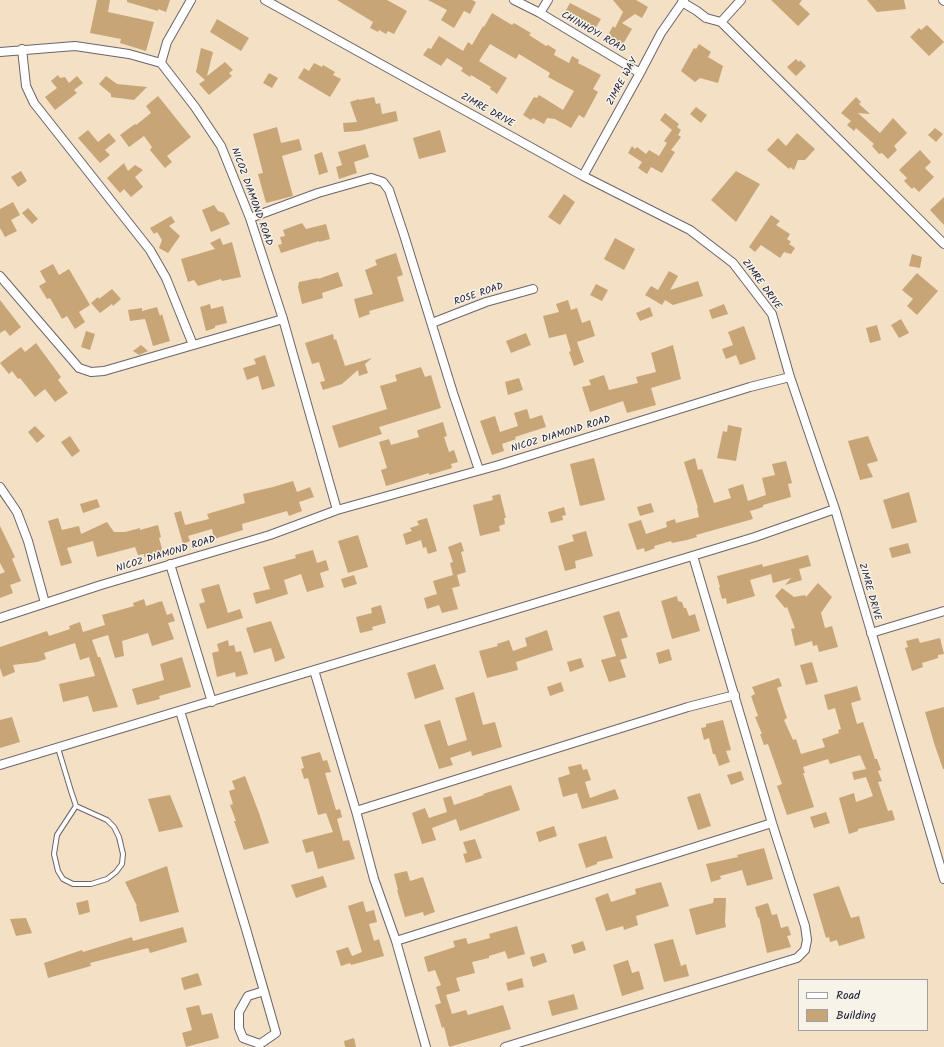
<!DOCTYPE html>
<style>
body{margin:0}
#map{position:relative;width:944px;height:1047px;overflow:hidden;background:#f3e0c5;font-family:Kalam,sans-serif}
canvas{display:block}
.legend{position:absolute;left:798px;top:979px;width:130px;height:52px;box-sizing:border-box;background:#f7f3e8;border:1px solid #a29fa3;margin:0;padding:5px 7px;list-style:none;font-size:12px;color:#22223b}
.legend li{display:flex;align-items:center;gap:8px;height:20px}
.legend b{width:20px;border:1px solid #a29fa3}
</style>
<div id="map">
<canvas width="944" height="1047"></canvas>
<ul class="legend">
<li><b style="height:5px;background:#fff"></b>Road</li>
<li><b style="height:11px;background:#c8a577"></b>Building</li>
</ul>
</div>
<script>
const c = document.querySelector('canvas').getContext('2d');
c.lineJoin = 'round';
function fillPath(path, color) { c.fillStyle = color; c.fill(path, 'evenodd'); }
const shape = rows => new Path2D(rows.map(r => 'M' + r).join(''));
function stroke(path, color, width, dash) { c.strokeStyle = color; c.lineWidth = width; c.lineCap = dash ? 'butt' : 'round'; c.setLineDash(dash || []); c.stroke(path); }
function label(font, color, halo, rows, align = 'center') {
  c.font = font + ' Kalam,sans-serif'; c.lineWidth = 3; c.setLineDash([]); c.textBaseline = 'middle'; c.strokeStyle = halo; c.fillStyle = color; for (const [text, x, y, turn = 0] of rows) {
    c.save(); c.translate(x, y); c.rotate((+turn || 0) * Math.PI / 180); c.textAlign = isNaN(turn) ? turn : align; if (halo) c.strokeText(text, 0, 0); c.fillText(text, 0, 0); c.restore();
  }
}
fillPath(shape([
 [97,0,110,0,108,12,154,22,146,51,120,43,121,39,90,33],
 [127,0,170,0,166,12,158,9,158,11,127,2],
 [337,0,387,0,407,11,394,34,388,31,386,34,379,30,378,32,370,28,373,22],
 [428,0,472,0,476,2,470,14,464,11,454,28,441,20,447,10],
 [613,0,636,0,648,7,642,18,635,14,622,23,632,29,620,49,607,41,611,35,609,33,613,26,615,28,623,12],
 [771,0,802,0,799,4,810,14,798,26],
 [867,0,904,0,906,9,877,12],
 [570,3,601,19,595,29,590,26,588,31,575,24,576,22,572,20,573,17,565,12],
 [492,13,512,25,514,23,531,33,529,35,546,46,548,45,556,50,554,55,569,63,572,56,579,60,578,63,601,75,593,89,598,92,584,118,579,115,571,128,555,119,547,118,544,124,533,118,531,120,523,115,534,97,537,98,539,95,563,110,574,91,548,77,550,73,519,54,516,59,490,44,479,61,507,78,497,94,490,89,491,87,471,75,470,77,461,71,463,68,447,58,441,66,423,55,428,48,431,49,439,36,463,51,468,42,472,45,483,26,484,27],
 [217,19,249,38,241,51,210,32],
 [927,25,944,42,929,56,910,37,919,28,921,30],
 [699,44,711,52,708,57,723,66,718,83,700,78,695,82,681,71,694,48,696,49],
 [201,48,213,52,207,76,225,62,233,70,229,73,232,76,209,95,199,84,205,80,196,72],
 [796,59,799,62,800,60,806,66,796,76,787,67],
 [314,63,322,67,323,65,335,72,333,75,341,79,330,97,298,78,304,68,309,71],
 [269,73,278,78,272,88,263,83],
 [58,75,60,78,65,77,69,83,77,76,83,83,74,90,77,93,55,110,45,97,57,88,51,81],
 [106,76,117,84,147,87,134,100,111,97,111,94,99,84],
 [158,96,191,137,167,156,172,162,165,168,150,150,152,147,144,136,129,147,120,135,135,124,136,125,151,113,146,106],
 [374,97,376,104,380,103,382,114,396,111,398,121,359,131,344,132,343,123,357,122,350,102,359,99,359,100],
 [856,97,861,102,859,104,870,114,858,113,880,133,893,118,907,133,894,146,897,150,888,159,882,153,879,154,872,146,874,144,856,128,854,131,847,125,851,121,841,113],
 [696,107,707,115,701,123,690,114],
 [665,113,679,124,677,127,681,130,678,135,681,137,671,150,675,152,662,173,651,167,647,174,638,168,642,162,628,153,632,146,635,149,637,147,646,154,649,150,659,156,667,143,664,141,672,130,660,120],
 [277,127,281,143,299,139,302,150,282,156,293,196,266,203,258,174,263,173,253,134],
 [935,128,943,134,936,142,928,135],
 [88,130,98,142,109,133,116,141,105,150,110,155,100,163,78,138],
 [440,130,446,152,419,159,413,138],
 [797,133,815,149,805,160,798,160,794,170,790,167,789,169,767,150,778,138,786,146],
 [365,144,369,157,354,162,357,173,339,179,336,167,342,165,338,152],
 [920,150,931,162,925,168,934,177,919,192,914,187,912,189,904,181,907,178,899,170],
 [322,152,328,172,319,175,314,155],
 [124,163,128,171,135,165,143,170,135,177,143,187,131,197,124,189,120,193,107,178],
 [21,171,27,181,18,187,11,177],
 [736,171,760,184,736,222,711,200],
 [564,194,575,202,560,225,548,217],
 [944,197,944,225,930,210],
 [13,202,20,215,11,220,17,231,5,237,0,228,0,209],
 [214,205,218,211,224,213,230,224,211,232,202,210],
 [28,208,38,219,32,224,22,213],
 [771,215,780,221,776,225,790,234,787,239,791,242,789,244,795,248,791,254,784,252,780,258,761,245,755,252,749,247],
 [171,216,175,222,169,226,180,236,168,253,159,248,162,240,157,232,154,234,150,228],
 [302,223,306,229,326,224,330,239,319,242,319,241,281,253,278,245,282,244,280,237,285,236,283,230],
 [220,238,223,245,232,242,241,277,222,281,221,279,198,286,194,280,188,282,181,259,215,249,210,243],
 [615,238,635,249,624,270,604,259],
 [396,253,403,275,397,277,404,301,369,311,370,314,359,318,354,299,373,294,365,270,377,265,375,260],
 [912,254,922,257,920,268,909,266],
 [53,264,59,275,69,269,90,305,79,312,85,322,75,329,67,316,62,319,50,298,47,299,39,286,46,282,40,271],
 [669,271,678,276,670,290,698,281,703,296,673,305,665,300,662,305,645,295,651,286,658,290],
 [338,272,343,286,322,293,323,298,302,304,298,287,299,282,318,278,318,279],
 [917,273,938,291,917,315,907,306,913,299,902,290],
 [596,284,608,290,602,301,590,295],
 [112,289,121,299,113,306,112,304,100,313,91,303,98,297,99,299],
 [0,300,21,327,10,336,5,330,0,333],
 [568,300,571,310,577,308,582,323,590,320,595,336,577,342,584,362,574,366,569,352,571,351,566,334,549,338,543,316,559,312,556,304],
 [210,304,211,309,223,306,227,323,215,326,215,328,206,331,200,307],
 [724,304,728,314,712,319,709,310],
 [157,307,160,316,162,314,170,341,153,346,145,319,130,321,128,310,142,308,142,311],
 [650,307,653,316,640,321,636,313],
 [901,319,909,333,899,338,891,325],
 [877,325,881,340,870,343,866,328],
 [744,326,756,359,740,365,736,355,726,359,722,349,733,345,728,332],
 [86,331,95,334,90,350,81,347],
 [526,333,531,345,511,353,506,341],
 [333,334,334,340,336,339,345,366,372,358,365,364,368,373,359,376,358,370,342,384,323,390,320,382,325,381,319,362,312,364,305,343],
 [36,343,61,377,58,380,68,393,55,402,45,389,35,397,20,378,18,379,12,371,9,374,0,363,21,347,25,352],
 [141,345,148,351,139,355,133,351],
 [673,345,681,379,651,388,656,405,627,413,623,401,590,412,582,387,591,385,589,380,604,375,609,390,638,383,636,377,656,372,651,353],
 [265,355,275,386,262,390,258,376,247,380,243,368,256,364,254,359],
 [421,367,425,377,431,375,441,408,379,427,382,434,339,448,332,426,387,409,380,386,397,381,395,375],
 [519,378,523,390,508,395,505,382],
 [527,409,530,419,542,415,546,427,515,437,516,439,502,444,504,451,492,455,480,421,495,416,500,432,518,426,514,413],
 [443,422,447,436,444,437,449,452,454,450,458,462,451,464,452,468,429,475,429,473,386,486,381,470,387,468,379,442,389,439,391,445,419,437,417,431,418,430],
 [728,425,742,428,736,461,717,458,723,431,727,432],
 [35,426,45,436,37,443,28,432],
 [70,436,80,451,72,457,61,442],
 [868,436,878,461,867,464,873,477,860,480,848,441],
 [594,458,605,500,580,506,570,464],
 [695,458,698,470,702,469,714,503,731,498,728,489,743,484,748,501,766,495,762,478,775,475,772,464,786,461,792,483,788,484,791,497,763,505,763,507,750,511,753,519,696,535,697,537,687,540,672,543,671,541,654,546,655,548,645,552,644,548,637,550,628,524,641,520,646,534,667,527,666,522,675,519,676,523,699,517,697,508,698,508,684,462],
 [293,481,297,492,310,487,314,497,299,502,302,511,289,516,287,511,242,524,243,530,214,539,212,529,188,536,190,541,183,544,174,513,181,511,185,525,209,519,207,514,245,503,243,494,273,487],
 [909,492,917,522,892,529,883,500],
 [500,494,506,518,504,518,505,524,499,526,500,531,480,536,473,505,493,500,492,496],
 [97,499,100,507,83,513,80,504],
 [651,503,654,512,640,516,637,507],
 [564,507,566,515,562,516,563,520,551,523,548,512],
 [58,518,62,530,79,526,81,534,107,522,114,532,125,532,140,528,140,530,158,525,161,537,159,538,163,552,144,557,144,554,138,555,135,547,97,557,93,541,67,548,72,563,61,566,48,521],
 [427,518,437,551,428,554,426,547,423,548,421,540,406,545,403,534,412,531,410,528,419,525,417,521],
 [0,526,15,557,12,559,21,581,10,585,13,593,0,598,0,574,5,572,0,563],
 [586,531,593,556,575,561,576,568,565,571,558,546,574,541,572,535],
 [358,535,368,567,348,573,338,541],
 [461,542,464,551,461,552,466,572,457,575,460,586,452,588,458,609,442,613,439,605,427,609,424,598,437,594,433,581,453,575,450,563,453,562,448,547],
 [908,543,911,553,892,558,889,548],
 [313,550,317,563,326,560,329,570,320,573,324,587,307,592,301,574,284,580,288,594,256,604,253,593,270,589,263,567,296,558,295,555],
 [808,555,811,566,799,569,802,580,785,585,791,578,773,583,771,574,750,580,755,596,727,604,726,598,722,599,719,588,720,587,717,576,762,564,763,567],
 [354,575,357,584,344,588,341,579],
 [818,583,832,597,821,613,825,628,832,626,838,647,819,652,817,645,813,646,812,641,795,646,791,629,795,628,787,607,785,608,775,596,782,588,794,597,805,595,806,597],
 [219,584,228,613,240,609,243,618,207,629,199,604,205,602,201,589],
 [677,596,678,601,682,602,684,608,686,608,689,616,695,614,700,631,672,639,661,601],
 [144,599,146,606,162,601,167,615,172,613,175,621,168,623,174,639,152,646,148,633,122,641,124,656,115,658,108,635,92,640,98,657,100,657,118,707,93,712,88,696,63,702,59,684,95,676,89,657,80,660,75,643,44,653,46,659,37,662,13,665,15,672,3,677,0,668,0,647,47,631,49,636,70,629,69,626,80,622,83,632,105,625,102,615,134,606,133,603],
 [381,605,386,623,372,627,373,630,360,633,356,617,372,613,371,608],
 [619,611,628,637,621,639,627,658,620,660,626,677,609,682,601,660,616,656,603,616],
 [271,621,285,658,275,662,271,648,254,653,246,628],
 [547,630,553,650,516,662,518,670,487,678,479,651,498,646,497,644,509,640,513,651,527,646,525,638],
 [918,638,920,643,940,638,944,654,938,655,938,658,922,663,923,667,912,671,905,648,908,647,906,641],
 [228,640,229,646,234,645,236,652,241,651,248,674,236,677,235,672,217,677,212,653,219,651,217,644],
 [669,649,672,660,659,664,656,653],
 [182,657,191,687,159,696,160,699,137,705,132,689,164,680,160,664],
 [581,658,584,667,570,672,567,662],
 [812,662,818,682,806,685,800,665],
 [435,664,444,689,415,699,407,673],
 [779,678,782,686,777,688,787,718,784,720,793,740,796,739,801,754,825,747,822,739,839,733,838,730,841,729,835,708,828,710,824,695,857,686,861,700,851,703,857,724,863,722,875,759,877,759,881,770,878,771,882,781,878,782,888,811,892,810,895,820,858,829,858,831,849,834,839,798,854,793,856,802,873,796,866,777,854,780,852,772,866,769,860,755,830,764,828,759,803,767,805,773,803,773,814,807,787,815,777,786,782,784,768,744,764,745,760,734,762,734,755,717,758,716,751,696,755,694,752,687],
 [561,682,564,691,550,696,547,687],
 [474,692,483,725,495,722,502,747,472,756,471,751,450,758,453,765,439,769,424,725,440,720,448,746,467,740,455,698],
 [944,707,944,769,943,769,935,746,925,712],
 [12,717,20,742,0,748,0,720],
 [723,720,731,750,726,751,730,762,719,766,715,754,713,754,709,738,704,740,701,728,706,727,706,724],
 [320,752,323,761,327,760,331,772,325,773,336,810,340,809,342,817,337,819,343,841,349,840,355,859,318,869,313,851,306,853,302,840,333,832,326,813,318,815,308,778,304,779,301,769,304,768,301,757],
 [581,764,583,770,587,769,591,780,585,782,590,798,615,789,619,799,582,809,577,793,563,797,558,778,570,774,568,767],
 [741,771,744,780,731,785,727,775],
 [245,776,259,813,269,843,244,850,234,821,236,821,230,805,233,804,229,791,235,789,232,781],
 [511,785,520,810,460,831,456,819,432,828,436,840,422,844,412,813,425,808,429,818,447,812,443,798,451,796,454,805,484,795,483,794],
 [700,793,711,826,698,830,687,797],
 [170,795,183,827,159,832,148,799],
 [826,812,830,823,814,828,810,817],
 [554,826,557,836,539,842,536,832],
 [606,836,613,858,597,862,597,864,586,868,578,844],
 [475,839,482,858,466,863,463,854,467,853,463,842],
 [764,848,773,879,747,886,742,870,720,876,721,879,711,882,706,864,738,857,737,855],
 [167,866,179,912,140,922,136,906,137,906,125,882],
 [407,871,410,881,423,877,435,912,424,916,423,912,405,917,397,890,398,890,394,874],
 [323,876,327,887,296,898,291,885],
 [661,882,669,906,636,916,638,925,624,930,623,926,606,931,595,898,608,893,611,902,636,894,635,889],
 [839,886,851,918,859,916,865,938,839,946,837,940,830,942,829,937,826,938,813,894],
 [714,898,726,898,725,922,726,927,696,935,689,909,713,903],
 [88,900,90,912,79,915,76,903],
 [363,901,366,912,374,910,377,922,369,924,374,941,379,939,384,956,351,965,350,963,341,966,336,951,348,947,352,956,362,952,348,906],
 [768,903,772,915,777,914,781,928,788,926,791,935,787,936,791,947,767,953,759,917,758,918,755,907],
 [26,918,32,933,16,936,10,919],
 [517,926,525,954,508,959,505,951,489,956,489,958,472,962,475,973,456,978,460,991,446,995,452,1014,466,1010,468,1015,503,1005,511,1029,449,1047,444,1027,442,1028,435,1005,441,1003,436,987,441,985,435,970,428,972,424,957,455,947,453,941,466,938,468,944,490,938,489,934],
 [183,927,187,942,150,953,148,948,90,963,91,966,48,978,44,963,82,950,83,952,132,937,133,941],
 [673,939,681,966,686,964,689,976,664,982,654,944],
 [583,941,586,950,574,954,571,945],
 [544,953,547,962,533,967,530,957],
 [628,960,632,973,639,971,644,989,622,996,613,965],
 [198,973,202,985,184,990,181,978],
 [522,978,524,987,508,991,506,983],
 [574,994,578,1009,552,1016,548,1001],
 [199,1005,202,1015,212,1013,219,1038,186,1047,182,1033,192,1030,186,1008],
 [354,1038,356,1047,345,1047,344,1041]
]), '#c8a577');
const service = shape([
 [58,748,71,791,76,806,57,835,54,854,58,871,63,879,73,884,91,884,107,879,116,872,122,864,123,854,119,837,114,827,107,820,76,806]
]);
const minor = shape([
 [265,0,583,176,690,230,733,263,772,314,790,377,835,509,944,879],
 [514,0,540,13,640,73],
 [943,0,944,1],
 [682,2,697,11,706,18,721,22,944,244],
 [540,13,548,0],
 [721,22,741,0],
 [22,49,26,86,34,103,150,250,166,278,193,345],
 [0,52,75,46,129,54,161,63,195,107,221,146,250,218,283,319,337,510],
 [161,63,167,42,191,0],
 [583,176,640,73,661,33,684,0],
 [250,218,318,193,371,178,383,182,389,190,404,235,453,393,479,470],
 [0,276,79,368,91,372,104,371,283,319],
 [432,323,486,302,533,289],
 [0,487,17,512,28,541,45,603],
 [170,564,212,702],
 [0,618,101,585,270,535,337,510,499,465,750,387,790,377],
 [871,633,944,611],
 [314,670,356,811,374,879,396,941,426,1047],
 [180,711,246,929,264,991,276,1033,260,1044,243,1038,239,1028,239,1012,248,996,264,991],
 [0,765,755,537,835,509],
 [356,811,688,707,735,695],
 [396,941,772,823],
 [505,1047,797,958,805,950,807,940,805,926,772,823,693,556]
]);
stroke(service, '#6b646b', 6);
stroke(minor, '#6b646b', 10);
stroke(service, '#fff', 4);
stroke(minor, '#fff', 8);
label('10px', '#22223b', '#f7f3e8', [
 ["CHINHOYI ROAD",593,33,30],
 ["ZIMRE WAY",623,82,-61],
 ["ZIMRE DRIVE",487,111,29],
 ["NICOZ DIAMOND ROAD",251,197,70],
 ["ZIMRE DRIVE",761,285,54],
 ["ROSE ROAD",479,295,-19],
 ["NICOZ DIAMOND ROAD",561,435,-17],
 ["NICOZ DIAMOND ROAD",166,555,-17],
 ["ZIMRE DRIVE",869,592,74]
]);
</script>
